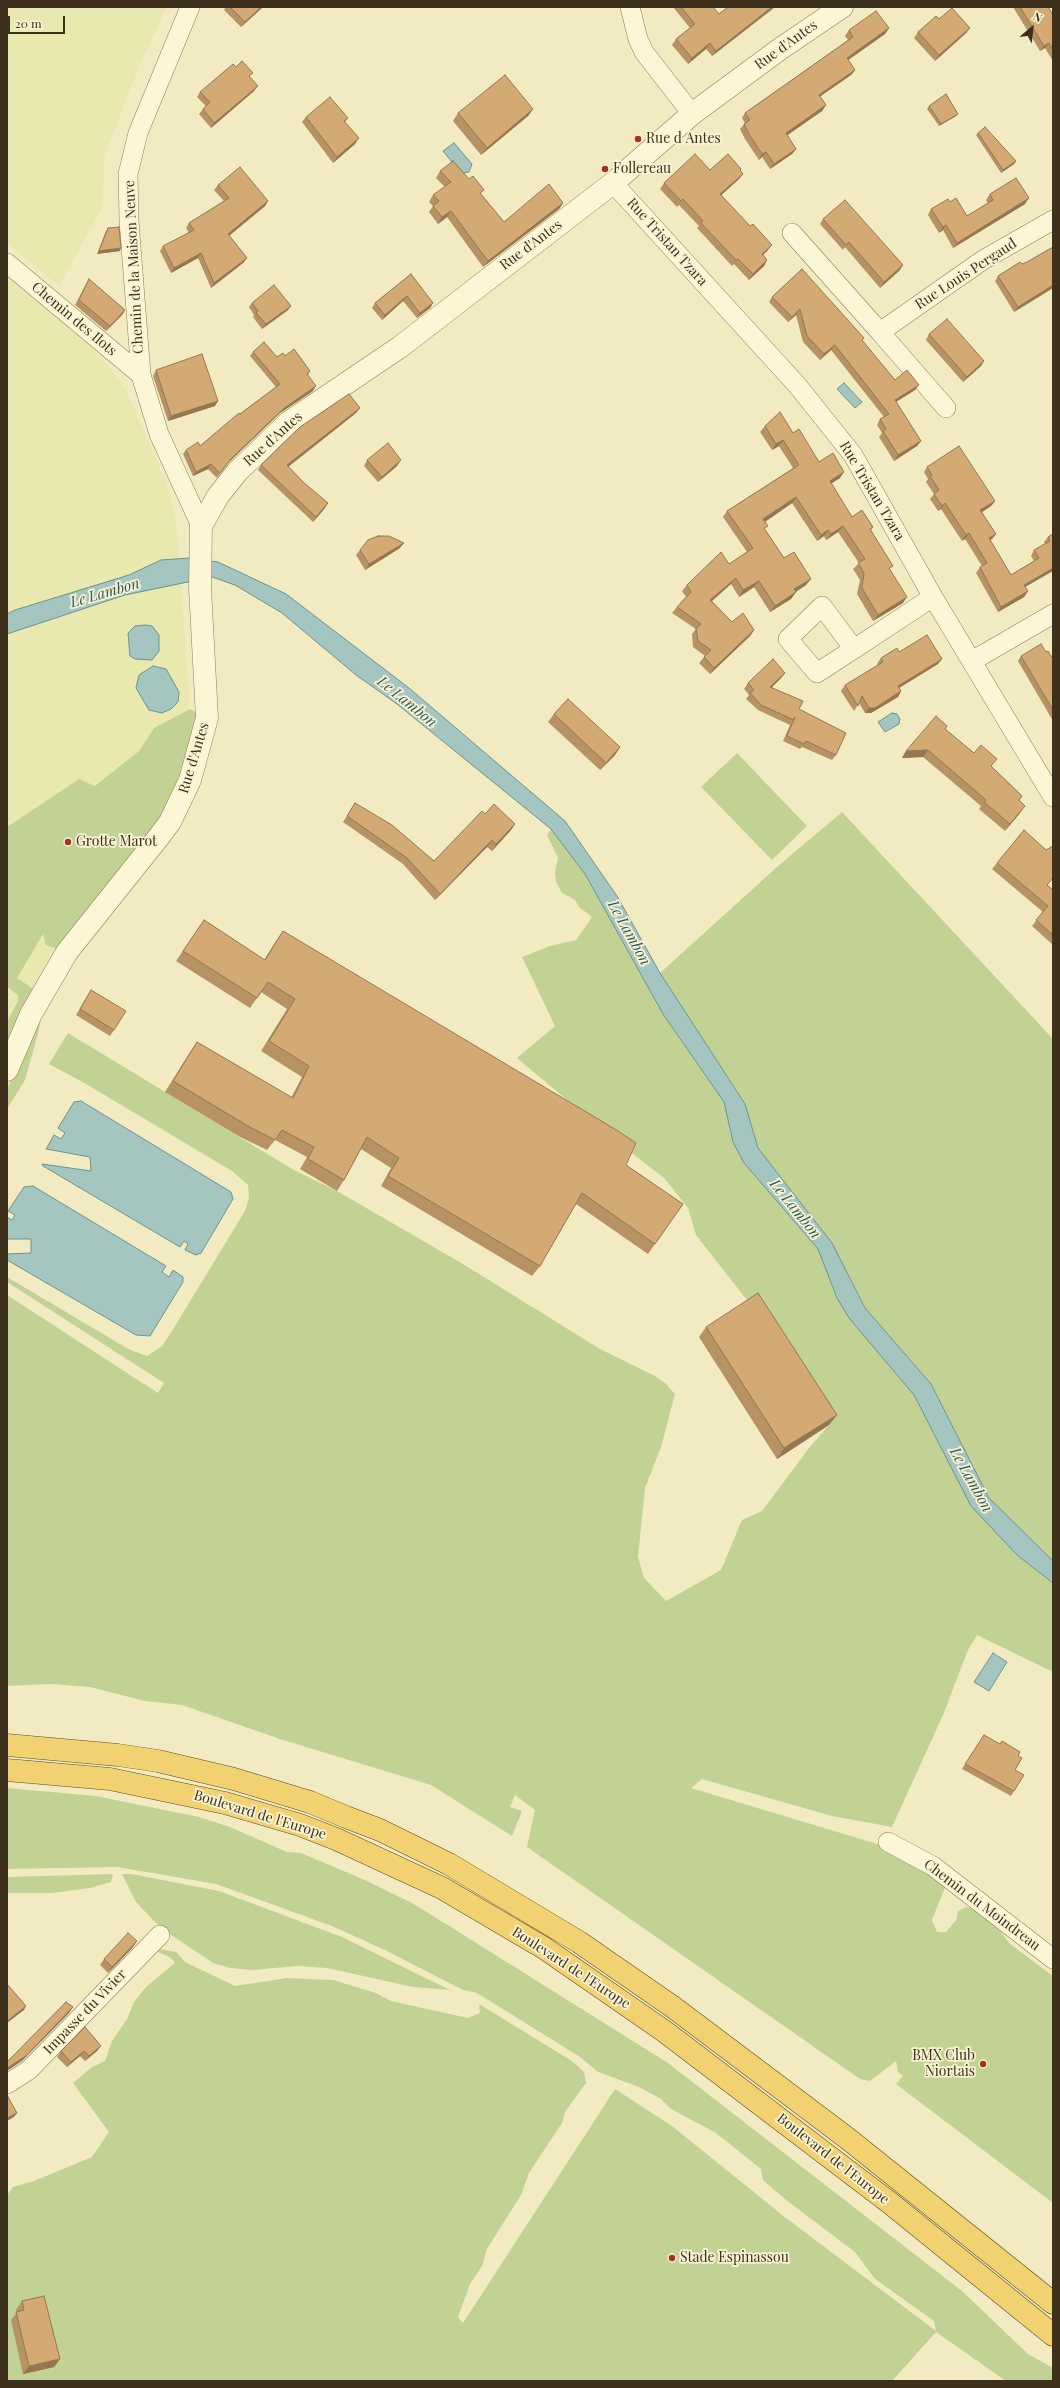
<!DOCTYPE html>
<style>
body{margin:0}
#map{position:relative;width:1060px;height:2388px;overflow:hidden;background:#f2ebc2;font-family:"Playfair Display",serif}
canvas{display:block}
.frame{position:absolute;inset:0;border:8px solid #3d311d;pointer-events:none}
.north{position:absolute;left:1012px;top:8px;width:40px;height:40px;-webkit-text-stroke:3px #f9f3d3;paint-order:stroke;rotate:28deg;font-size:11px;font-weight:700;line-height:16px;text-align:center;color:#3d311d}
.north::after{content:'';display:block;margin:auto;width:14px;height:18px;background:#3d311d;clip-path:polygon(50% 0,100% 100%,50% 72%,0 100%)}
.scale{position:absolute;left:8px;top:16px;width:57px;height:18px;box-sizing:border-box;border:2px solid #3d311d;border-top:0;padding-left:5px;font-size:12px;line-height:14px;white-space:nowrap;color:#3d311d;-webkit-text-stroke:3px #f9f3d3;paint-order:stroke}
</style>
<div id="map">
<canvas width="1060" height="2388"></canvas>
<div class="frame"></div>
<div class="north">N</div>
<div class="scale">20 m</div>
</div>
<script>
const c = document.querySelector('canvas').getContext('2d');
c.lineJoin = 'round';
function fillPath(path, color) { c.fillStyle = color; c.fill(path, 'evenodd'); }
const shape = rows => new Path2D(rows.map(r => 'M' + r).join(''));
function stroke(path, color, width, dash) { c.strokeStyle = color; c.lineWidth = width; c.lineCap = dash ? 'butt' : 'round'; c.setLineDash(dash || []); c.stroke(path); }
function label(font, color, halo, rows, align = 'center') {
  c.font = font + ' "Playfair Display",serif'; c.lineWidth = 3.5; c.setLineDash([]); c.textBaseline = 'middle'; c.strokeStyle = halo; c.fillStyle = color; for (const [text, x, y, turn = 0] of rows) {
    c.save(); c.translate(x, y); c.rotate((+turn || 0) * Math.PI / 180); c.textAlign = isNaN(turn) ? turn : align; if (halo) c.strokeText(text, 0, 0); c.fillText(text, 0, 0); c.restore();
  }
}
fillPath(shape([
 [7,7,167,7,141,62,105,154,102,208,59,286,7,243],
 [7,275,99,354,126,389,167,484,177,526,190,709,154,728,139,751,95,786,79,779,7,827],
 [7,899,67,952,7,1070]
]), '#e9e8ae');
fillPath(shape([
 [190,709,207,718,190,780,67,952,46,945,43,934,17,978,38,992,7,1050,7,1022,18,1001,18,995,7,987,7,827,79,779,95,786,139,751,154,728],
 [737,753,807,826,772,860,701,787],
 [842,812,1053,1039,1053,1561,989,1498,931,1384,865,1308,832,1243,758,1148,745,1104,660,973,777,867],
 [551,829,585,874,663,1014,724,1102,733,1142,744,1163,818,1249,837,1298,914,1395,945,1454,1017,1555,1053,1583,1053,1672,977,1635,968,1650,943,1715,892,1827,832,1816,702,1779,691,1788,884,1846,947,1882,932,1920,937,1932,946,1932,956,1920,958,1911,966,1907,976,1909,1001,1932,1010,1944,1053,1976,1053,2203,896,2084,903,2076,898,2072,896,2061,870,2081,860,2079,527,1847,535,1810,515,1795,510,1807,522,1811,512,1836,431,1785,283,1740,182,1705,145,1701,90,1687,51,1684,7,1686,7,1295,158,1393,164,1383,7,1282,7,1277,130,1350,147,1356,162,1346,170,1334,245,1211,249,1198,248,1185,232,1171,86,1084,49,1064,68,1033,292,1169,337,1191,463,1264,600,1349,655,1376,666,1384,675,1394,661,1447,645,1488,638,1557,644,1578,666,1601,721,1570,742,1520,762,1511,809,1448,829,1425,750,1304,696,1235,688,1208,664,1178,612,1138,517,1058,555,1026,522,957,550,946,576,940,592,917,579,907,575,900,562,893,556,882,555,872,558,858,547,835],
 [38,1021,40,1022,39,1030,25,1080,7,1109,7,1089],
 [7,1788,96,1796,199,1817,230,1827,287,1852,301,1853,365,1880,414,1904,668,2063,962,2291,1028,2354,1053,2368,1053,2381,1006,2381,936,2332,892,2381,7,2381,7,2195,13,2187,34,2181,92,2157,109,2132,73,2083,92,2067,105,2061,112,2041,127,2019,134,2002,146,1987,175,1963,171,1958,154,1950,159,1949,176,1952,185,1962,235,1986,287,1978,333,1980,376,1993,391,2001,468,2018,480,2013,479,2004,572,2061,584,2072,586,2083,565,2112,562,2123,529,2173,521,2195,487,2249,482,2266,470,2284,458,2317,463,2323,615,2089,672,2126,786,2218,936,2331,934,2321,875,2279,855,2252,786,2200,763,2180,761,2169,716,2133,671,2109,661,2099,639,2087,598,2072,580,2057,477,1993,463,1990,387,1951,332,1926,216,1884,117,1867,7,1869],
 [113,1874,111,1882,90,1888,52,1893,7,1893,7,1877],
 [122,1874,132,1874,219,1891,342,1937,450,1990,413,1987,327,1968,297,1966,253,1970,230,1968,213,1963,165,1931,151,1918,136,1902]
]), '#c2d295');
const water = shape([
 [454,143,472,164,469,172,461,173,443,151,454,143],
 [844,383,862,402,855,408,837,389,844,383],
 [189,558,218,562,286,594,409,688,565,821,617,896,660,973,745,1104,758,1148,832,1243,865,1308,931,1384,989,1498,1053,1561,1053,1583,1017,1555,971,1506,914,1395,849,1318,837,1298,818,1249,744,1163,733,1142,724,1102,663,1014,585,874,551,829,397,704,356,675,282,613,235,585,212,577,125,595,7,634,7,614,15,610,129,575,161,560,189,558],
 [145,625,152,626,159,635,159,651,152,660,135,659,130,656,128,633,135,626,145,625],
 [153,666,166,669,179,692,178,702,171,709,162,713,149,710,136,688,139,675,153,666],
 [892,713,897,714,900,719,899,724,885,732,878,722,892,713],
 [81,1101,231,1192,233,1199,201,1253,196,1255,185,1250,188,1244,184,1241,180,1247,43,1166,42,1164,91,1171,90,1157,46,1149,54,1135,61,1139,65,1133,58,1128,74,1102,81,1101],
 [33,1186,166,1266,162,1272,169,1277,173,1270,183,1277,183,1282,150,1336,136,1335,7,1260,7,1254,31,1253,31,1239,7,1239,7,1217,12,1220,15,1215,8,1211,24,1187,33,1186],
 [993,1653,1007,1662,989,1691,974,1682,993,1653]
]);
fillPath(water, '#a5c5c0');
stroke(water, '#6a9490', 1);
const minor = shape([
 [190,7,138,133,128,174,129,221,141,375,159,434,201,526],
 [630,7,638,39,644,52,692,114],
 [613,183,797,385,853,455,933,597,1053,797],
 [792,233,880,332,983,260,1053,220],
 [7,263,141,375],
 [880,332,946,408],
 [854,649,822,606,788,639,817,673,854,649,933,597],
 [972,661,1053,614],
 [888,1842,933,1866,1053,1959],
 [7,2084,29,2070,160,1935]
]);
const tertiary = shape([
 [7,1070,31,1014,67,952,158,838,170,822,190,780,207,718,200,588,201,526,218,496,237,472,289,422,400,347,613,183,692,114,780,49,842,7]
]);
const trunk = shape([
 [7,1745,118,1755,158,1761,234,1779,310,1802,346,1817,380,1830,449,1864,579,1942,673,2007,847,2138,1053,2303],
 [7,1770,110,1779,225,1803,300,1825,336,1839,442,1888,544,1948,664,2031,890,2203,1053,2335]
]);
stroke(minor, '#8f7c57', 20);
stroke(tertiary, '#8f7c57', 23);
stroke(trunk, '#5c492c', 23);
stroke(minor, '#fcf6d6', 19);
stroke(tertiary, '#fcf6d6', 22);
stroke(trunk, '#f2d170', 22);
fillPath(shape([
 [226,7,263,7,241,27,224,10],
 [673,7,713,7,719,14,728,7,775,7,712,56,706,49,688,64,672,45,676,39,690,28],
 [1013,7,1048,7,1053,15,1053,61,1045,48,1040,51],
 [939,19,970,28,966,33,935,61,914,38,918,32],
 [889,28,885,34,848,60,855,70,851,75,820,96,826,105,822,111,787,135,796,149,792,154,770,169,762,157,759,160,745,139,740,129,745,123,742,118,745,113,848,40,845,36,849,30],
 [236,67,250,77,254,91,211,128,199,114,203,109,206,106,197,97,200,92],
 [929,106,956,116,939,126,927,109],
 [533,109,528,116,481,155,453,121,458,113],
 [306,117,348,118,345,122,355,144,333,163,302,122],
 [978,133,1016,161,1014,164,1001,173,976,135],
 [741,169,740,170,743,174,739,179,721,195,768,250,763,255,767,260,764,266,749,280,734,264,732,266,697,228,699,226,679,205,677,207,660,189,664,183,710,170],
 [440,171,481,194,504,222,563,203,559,209,483,267,447,217,438,224,429,212,433,206,429,202,433,195,445,187,436,178],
 [218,185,268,201,265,206,229,236,247,258,243,263,211,288,198,258,171,273,160,251,163,246,189,233,186,228,189,223,224,201,214,190],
 [990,194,1025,204,953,248,943,230,939,233,928,215,931,209,950,202,967,216,988,203,986,200],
 [823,219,900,270,880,288,845,247,843,250,820,224],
 [108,228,120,251,97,254,106,231],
 [1053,247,1053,288,1014,312,995,281,998,276,1027,262],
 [802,269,862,341,895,380,915,390,896,402,921,441,917,446,894,461,879,437,882,433,877,425,880,419,884,417,831,350,820,360,803,342,796,315,788,322,769,302,772,297],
 [411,274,433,303,430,308,417,318,403,301,382,320,372,308,375,303],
 [89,279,125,310,122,315,106,331,75,305,86,284],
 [252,303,288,310,262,329,253,317,254,315,249,307],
 [929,334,984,361,981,366,963,382,926,340],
 [253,352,277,357,285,356,310,371,308,375,313,391,280,413,228,463,217,478,208,469,193,476,183,454,186,450,200,446,240,414,276,387,250,356],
 [156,370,215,406,168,421,153,376],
 [356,413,288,467,325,508,313,522,258,470,261,465],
 [765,426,793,433,819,462,840,478,831,484,852,517,873,527,871,530,890,569,903,603,873,621,857,594,860,580,853,569,859,563,838,532,826,540,824,536,817,541,792,503,765,522,765,530,784,558,806,585,795,592,796,592,791,599,770,612,754,587,739,597,731,584,712,601,732,622,754,630,750,636,710,674,699,663,705,656,693,647,692,634,696,629,672,613,677,607,686,597,682,591,687,585,729,564,747,552,723,517,727,511,793,468,779,446,772,450,760,432],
 [367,460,397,466,378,482,364,466],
 [927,467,995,501,991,506,982,512,996,534,992,539,990,540,1011,575,1034,561,1031,556,1034,550,1045,544,1044,542,1048,537,1053,534,1025,587,1028,591,1024,597,998,612,976,573,980,567,982,566,965,539,962,541,941,509,938,511,930,499,934,494,926,482,928,479,924,472],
 [400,548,365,570,356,555,360,550],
 [899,652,938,664,899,688,901,691,898,697,871,713,865,713,859,703,854,711,841,691,845,685,878,665,877,664,881,658],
 [1046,652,1053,659,1053,721,1018,661,1021,656],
 [785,673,781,678,772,687,799,709,836,755,832,760,802,747,800,749,783,741,790,725,758,710,746,699,749,695,744,689,748,683],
 [554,714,620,747,615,755,600,770,548,722],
 [945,729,974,753,992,767,1022,796,1019,800,1020,813,1005,831,979,809,981,806,923,757,902,758,906,751],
 [355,803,434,861,485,814,515,824,511,830,492,851,487,847,435,900,403,864,343,822],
 [997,863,1047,885,1053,890,1053,945,1032,926,1043,912,992,869],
 [204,920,264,960,276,941,283,931,626,1165,683,1204,648,1254,576,1204,540,1266,532,1276,381,1186,391,1168,361,1149,344,1180,337,1191,300,1169,307,1157,275,1140,267,1150,240,1137,165,1092,190,1052,197,1042,291,1098,302,1077,261,1051,287,1009,261,992,250,1008,176,961],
 [91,990,114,1030,110,1036,76,1015],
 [706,1327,829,1425,777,1459,699,1337],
 [984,1735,1018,1756,1015,1770,1014,1791,1011,1796,962,1769],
 [133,1947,108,1973,100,1965,104,1959],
 [101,2046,97,2051,85,2061,80,2056,67,2067,57,2057,61,2051],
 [22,2301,60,2359,54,2367,23,2374,11,2320,17,2312,16,2310]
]), '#b69264');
fillPath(shape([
 [261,7,263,7,241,27,245,22],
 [772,7,775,7,712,56,716,51],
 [889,28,885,34,844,63,847,58],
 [970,28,966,33,935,61,939,55],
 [710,43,706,49,688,64,692,58],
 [1049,43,1045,48,1040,51,1044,46],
 [855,70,851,75,815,100,819,95],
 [258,86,254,91,211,128,214,123],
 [826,105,822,111,782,139,786,133],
 [533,109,528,116,481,155,487,148],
 [958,114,956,116,939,126,941,124],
 [359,138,355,144,333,163,337,157],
 [796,149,792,154,770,169,774,164],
 [766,152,762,157,759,160,762,154],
 [1016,161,1014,164,1001,173,1003,170],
 [743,174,739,179,717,199,720,194],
 [1029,198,1025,204,953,248,957,243],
 [268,201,265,206,225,239,228,234],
 [563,203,559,209,483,267,488,261],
 [451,211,447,217,438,224,442,217],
 [946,225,943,230,939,233,943,227],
 [772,245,768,250,758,259,762,254],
 [121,248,120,251,97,254,99,251],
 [201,253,198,258,171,273,174,268],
 [247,258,243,263,211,288,214,283],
 [767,260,764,266,749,280,753,274],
 [903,265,900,270,880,288,884,282],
 [1053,285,1053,288,1014,312,1018,307],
 [407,296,403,301,382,320,385,315],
 [433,303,430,308,417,318,420,313],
 [291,306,288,310,262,329,266,324],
 [800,309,796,315,788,322,792,317],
 [125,310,122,315,106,331,110,326],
 [835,345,831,350,820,360,824,354],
 [984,361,981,366,963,382,967,377],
 [919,385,915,390,891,405,895,400],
 [316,386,313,391,280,413,228,463,217,478,231,459,283,409],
 [218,401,215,406,168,421,171,416],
 [360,408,356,413,284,470,287,465],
 [783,440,779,446,772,450,776,444],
 [921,441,917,446,894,461,898,455],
 [401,460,397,466,378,482,382,477],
 [211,464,208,469,193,476,196,472],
 [844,472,840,478,825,487,830,481],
 [796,497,792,503,759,526,763,519],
 [995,501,991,506,976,516,980,510],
 [328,503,325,508,313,522,316,517],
 [945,503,941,509,938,511,942,506],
 [843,526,838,532,826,540,831,534],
 [828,530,824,536,817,541,821,535],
 [969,533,965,539,962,541,966,535],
 [996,534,992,539,985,544,989,538],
 [404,543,400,548,365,570,369,564],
 [1053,568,1053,571,1020,590,1024,585],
 [736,578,731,584,706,606,710,600],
 [811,579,806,585,790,596,794,589],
 [759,581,754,587,739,597,743,590],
 [1028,591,1024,597,998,612,1001,607],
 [796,592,791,599,770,612,775,606],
 [907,597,903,603,873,621,878,615],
 [754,630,750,636,710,674,714,668],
 [942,659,938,664,894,691,898,686],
 [785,673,781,678,767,692,770,687],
 [901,691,898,697,871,713,865,713,869,708],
 [620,747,615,755,600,770,606,763],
 [928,750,923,757,902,758,906,751],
 [1025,806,1020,813,1005,831,1010,824],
 [515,824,511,830,492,851,496,844],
 [492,840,487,847,435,900,440,894],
 [837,1415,829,1425,777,1459,784,1448],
 [137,1941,133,1947,108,1973,112,1967],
 [26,2006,24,2010,7,2023,7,2021],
 [73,2007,69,2013,22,2061,7,2071,7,2068],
 [101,2046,97,2051,85,2061,89,2056],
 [84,2051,80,2056,67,2067,71,2062],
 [17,2113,14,2117,7,2121,7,2118],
 [60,2359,54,2367,23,2374,29,2366]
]), '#947751');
const building = shape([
 [230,7,261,7,245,22,230,7],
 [681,7,713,7,719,14,728,7,772,7,716,51,710,43,692,58,676,39,695,24,681,7],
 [1020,7,1048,7,1053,15,1053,49,1049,43,1044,46,1020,7],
 [952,8,970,28,939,55,918,32,936,16,939,19,952,8],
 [876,11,889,28,847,58,855,70,819,95,826,105,786,133,796,149,774,164,766,152,762,154,749,134,744,124,750,120,745,113,853,37,849,30,876,11],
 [242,61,253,73,249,76,258,86,214,123,203,109,210,102,200,92,233,64,236,67,242,61],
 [505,75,533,109,487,148,458,113,505,75],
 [946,94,958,114,941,124,929,106,946,94],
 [330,97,348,118,344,121,359,138,337,157,306,117,330,97],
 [985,127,1016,161,1003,170,978,133,985,127],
 [695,154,710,170,728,154,741,169,740,170,743,174,720,194,750,226,753,224,772,245,762,254,767,260,753,274,738,259,736,260,701,223,703,221,683,199,681,201,664,183,695,154],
 [453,161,469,179,473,176,484,190,480,193,504,222,549,184,563,203,488,261,451,211,442,217,433,206,439,201,433,195,451,182,440,171,453,161],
 [240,167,268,201,228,234,247,258,214,283,201,253,174,268,163,246,194,230,189,223,229,198,218,185,240,167],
 [1016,178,1029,198,957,243,946,225,943,227,931,209,948,199,950,202,956,198,967,216,993,200,990,194,1016,178],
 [845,200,903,265,884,282,849,242,846,245,823,219,845,200],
 [119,227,121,248,99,251,108,228,119,227],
 [1053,247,1053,285,1018,307,998,276,1020,262,1022,264,1027,262,1053,247],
 [802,269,864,338,862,340,895,380,907,370,919,385,895,400,921,441,898,455,883,431,886,429,880,419,889,414,835,345,824,354,807,336,800,309,792,317,772,297,802,269],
 [411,274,433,303,420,313,407,296,385,315,375,303,411,274],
 [89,279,125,310,110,326,79,300,89,279],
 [274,285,291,306,266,324,256,313,258,311,252,303,274,285],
 [947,319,984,361,967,377,929,334,947,319],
 [264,342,277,357,283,353,285,356,294,349,310,371,307,374,316,386,283,409,231,459,220,473,211,464,196,472,186,450,198,442,200,446,239,413,240,414,280,384,253,352,264,342],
 [202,354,218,401,171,416,156,370,202,354],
 [349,394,360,408,287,465,303,482,328,503,316,517,261,465,300,427,349,394],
 [780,412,793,433,799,429,819,462,833,453,844,472,830,481,852,517,862,510,873,527,870,529,893,566,889,568,907,597,878,615,862,588,864,573,858,563,865,559,843,526,831,534,828,530,821,535,796,497,763,519,768,526,764,528,784,558,794,552,811,579,794,589,796,592,775,606,759,581,743,590,736,578,710,600,732,622,743,613,754,630,714,668,704,657,711,650,698,641,696,628,701,624,677,607,691,592,687,585,721,552,729,564,753,548,727,511,799,465,783,440,776,444,765,426,780,412],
 [388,443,401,460,382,477,367,460,388,443],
 [959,446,995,501,980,510,996,534,989,538,1011,575,1039,558,1034,550,1050,541,1048,537,1053,534,1053,568,1024,585,1028,591,1001,607,980,567,987,563,969,533,966,535,945,503,942,506,934,494,939,490,930,476,932,475,927,467,959,446],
 [378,536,389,536,404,543,369,564,360,550,368,540,378,536],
 [927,635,942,659,898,686,901,691,875,708,869,708,862,696,858,706,845,685,883,662,881,658,897,648,899,652,927,635],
 [1041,644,1046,652,1048,651,1053,659,1053,710,1021,656,1041,644],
 [773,659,785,673,770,687,803,701,799,709,846,733,836,755,806,741,804,744,787,736,795,717,794,720,761,705,750,693,754,690,748,683,773,659],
 [568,699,620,747,606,763,554,714,568,699],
 [936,716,947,726,945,729,974,753,981,745,997,759,991,766,1022,796,1019,800,1025,806,1010,824,984,802,986,800,928,750,906,751,936,716],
 [355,803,392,825,434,861,482,811,485,814,494,804,515,824,496,844,492,840,440,894,407,858,347,816,355,803],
 [1024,830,1046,850,1053,846,1053,878,1047,885,1053,890,1053,935,1036,920,1048,906,997,863,1024,830],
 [204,920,265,960,283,931,618,1131,636,1143,626,1165,683,1204,655,1244,582,1193,540,1266,388,1176,399,1158,367,1137,344,1180,308,1159,314,1147,282,1130,275,1140,248,1126,173,1081,197,1042,293,1098,309,1066,269,1041,295,999,268,982,257,998,183,951,204,920],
 [91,990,126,1011,114,1030,80,1009,91,990],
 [758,1293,837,1415,784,1448,706,1327,758,1293],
 [984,1735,1000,1744,1002,1741,1020,1752,1018,1756,1022,1758,1015,1770,1024,1775,1014,1791,965,1764,984,1735],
 [128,1933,137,1941,112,1967,104,1959,128,1933],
 [7,1984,26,2006,7,2021,7,1984],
 [66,2002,73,2007,26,2056,7,2068,7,2062,66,2002],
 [85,2027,101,2046,89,2056,84,2051,71,2062,61,2051,85,2027],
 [7,2095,17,2113,7,2118,7,2095],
 [44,2296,60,2359,29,2366,16,2312,24,2310,22,2301,44,2296]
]);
fillPath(building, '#d4aa74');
stroke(building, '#947751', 1);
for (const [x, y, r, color] of [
 [638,139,4,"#a43221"],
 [605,169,4,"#a43221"],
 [68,842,4,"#a43221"],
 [983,2064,4,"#a43221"],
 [672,2258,4,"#a43221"]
]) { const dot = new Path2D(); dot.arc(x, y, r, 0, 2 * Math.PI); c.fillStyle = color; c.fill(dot); stroke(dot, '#f9f3d3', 1.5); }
label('14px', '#3d311d', '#f9f3d3', [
 ["Rue d'Antes",786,45,-36],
 ["Rue Tristan Tzara",667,242,48],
 ["Rue d'Antes",531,245,-37],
 ["Chemin de la Maison Neuve",134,267,-93],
 ["Rue Louis Pergaud",966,274,-33],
 ["Chemin des Ilots",74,319,40],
 ["Rue d'Antes",273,439,-42],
 ["Rue Tristan Tzara",872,491,59],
 ["Rue d'Antes",194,758,-73],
 ["Boulevard de l'Europe",260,1815,17],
 ["Chemin du Moindreau",982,1905,37],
 ["Boulevard de l'Europe",571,1968,33],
 ["Impasse du Vivier",85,2012,-46],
 ["Boulevard de l'Europe",833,2159,38]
]);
label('14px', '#3d311d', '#f9f3d3', [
 ["Rue d Antes",646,139],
 ["Follereau",613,169],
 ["Grotte Marot",76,842],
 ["BMX Club",975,2056,"right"],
 ["Niortais",975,2072,"right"],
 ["Stade Espinassou",680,2258]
], 'left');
label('italic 15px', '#2a5a5e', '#f9f3d3', [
 ["Le Lambon",105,593,-16],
 ["Le Lambon",407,702,39],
 ["Le Lambon",629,933,61],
 ["Le Lambon",795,1209,51],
 ["Le Lambon",971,1480,61]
]);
</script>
